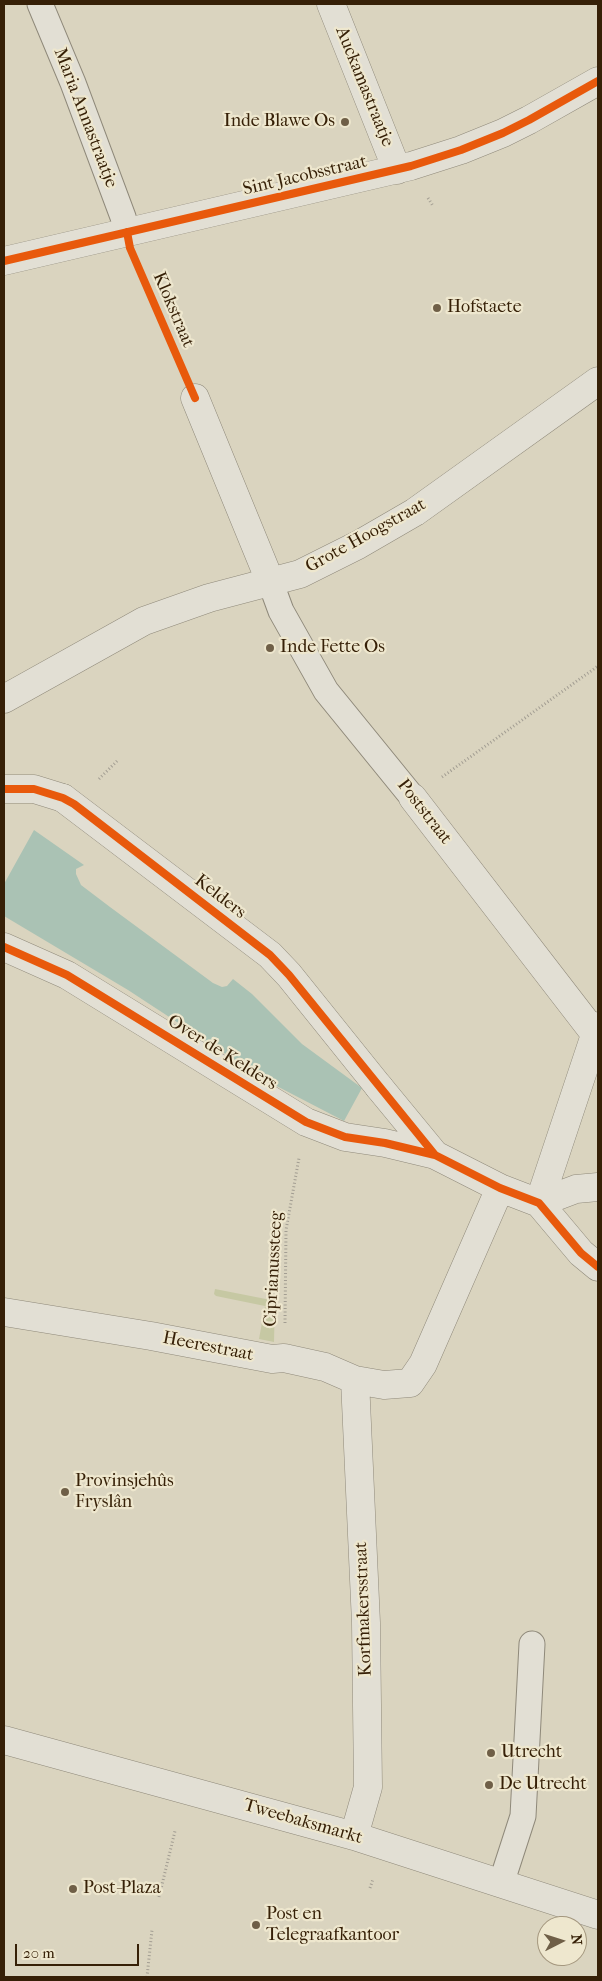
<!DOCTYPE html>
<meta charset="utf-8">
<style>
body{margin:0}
#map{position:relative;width:602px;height:1981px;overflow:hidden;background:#dad4bf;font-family:"IM FELL French Canon",serif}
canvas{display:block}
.frame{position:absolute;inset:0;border:5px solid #362007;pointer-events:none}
.north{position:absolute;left:537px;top:1916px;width:50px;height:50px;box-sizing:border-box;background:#eee7ce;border:1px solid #a4977e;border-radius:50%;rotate:85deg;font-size:14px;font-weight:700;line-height:20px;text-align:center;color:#362007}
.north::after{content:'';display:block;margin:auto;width:18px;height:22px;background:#6f5f47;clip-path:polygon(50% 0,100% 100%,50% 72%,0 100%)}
.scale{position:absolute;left:15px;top:1944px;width:124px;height:22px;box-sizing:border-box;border:2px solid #362007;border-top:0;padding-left:6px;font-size:15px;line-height:18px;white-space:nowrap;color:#362007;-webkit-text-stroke:4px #eee7ce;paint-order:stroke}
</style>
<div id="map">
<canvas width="602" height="1981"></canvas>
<div class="frame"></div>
<div class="north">N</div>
<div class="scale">20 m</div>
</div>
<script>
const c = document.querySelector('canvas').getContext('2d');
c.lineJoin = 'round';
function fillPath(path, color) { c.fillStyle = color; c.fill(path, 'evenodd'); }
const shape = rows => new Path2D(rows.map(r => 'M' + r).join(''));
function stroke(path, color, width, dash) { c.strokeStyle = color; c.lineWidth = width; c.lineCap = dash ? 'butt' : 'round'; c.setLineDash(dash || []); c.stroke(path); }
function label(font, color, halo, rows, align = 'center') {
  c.font = font + ' "IM FELL French Canon",serif'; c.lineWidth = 4.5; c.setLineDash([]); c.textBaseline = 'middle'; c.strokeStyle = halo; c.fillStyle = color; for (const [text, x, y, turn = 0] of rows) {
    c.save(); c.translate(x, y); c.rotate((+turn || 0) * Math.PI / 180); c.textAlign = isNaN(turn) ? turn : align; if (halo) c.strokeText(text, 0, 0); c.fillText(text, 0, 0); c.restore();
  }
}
fillPath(shape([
 [215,1289,271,1300,271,1298,275,1298,274,1342,259,1339,265,1306,216,1296,214,1294]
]), '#c6c8a3');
fillPath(shape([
 [34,830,84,865,76,869,76,874,81,885,110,907,213,983,222,987,227,986,233,979,252,994,302,1044,362,1088,344,1121,267,1081,128,990,4,916,4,884]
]), '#aac2b4');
const service = shape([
 [40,4,73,83,123,217,127,232],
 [270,581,281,611,326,691,413,798],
 [501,1884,523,1816,532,1644]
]);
const pedestrian = shape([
 [63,798,270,955,289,975,379,1087]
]);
const minor = shape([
 [331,4,397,170],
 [4,261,411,166,461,150,503,133,529,120,598,81],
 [195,398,270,581],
 [4,699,144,621,209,598,300,574,358,545,415,512,598,381],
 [4,789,34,789,63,798],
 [413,798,595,1034],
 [4,947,67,975,306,1122,345,1137,385,1143,435,1155,500,1188,539,1203,581,1253,598,1267],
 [379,1087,435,1155],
 [539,1203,598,1026],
 [539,1203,576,1189,598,1187],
 [4,1312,151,1336,272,1359,284,1358,325,1367,355,1380,384,1385,410,1383,423,1364,500,1188],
 [4,1740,354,1836,598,1915],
 [354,1836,368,1787,366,1623,355,1380]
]);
stroke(service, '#8f897a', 27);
stroke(pedestrian, '#8f897a', 29);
stroke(minor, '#8f897a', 29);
stroke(shape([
 [428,198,433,206],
 [442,777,598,666],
 [99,779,118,760],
 [285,1323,286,1230,299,1158],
 [370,1888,373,1879],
 [159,1897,175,1831],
 [147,1977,152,1930]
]), '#a29d92', 3, [1, 2.5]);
stroke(service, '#e2dfd4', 25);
stroke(pedestrian, '#e2dfd4', 28);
stroke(minor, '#e2dfd4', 28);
stroke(shape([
 [127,232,130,248,195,398],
 [4,261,411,166,461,150,503,133,529,120,598,81],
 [4,789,34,789,63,798,74,804,270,955,289,975,435,1155],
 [4,947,67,975,306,1122,345,1137,385,1143,435,1155,500,1188,539,1203,581,1253,598,1267]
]), '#e8590c', 8);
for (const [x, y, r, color] of [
 [345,122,5,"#6f5f47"],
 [437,308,5,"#6f5f47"],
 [270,648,5,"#6f5f47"],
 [65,1492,5,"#6f5f47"],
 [491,1753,5,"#6f5f47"],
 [489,1785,5,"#6f5f47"],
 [73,1889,5,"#6f5f47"],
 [256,1925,5,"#6f5f47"]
]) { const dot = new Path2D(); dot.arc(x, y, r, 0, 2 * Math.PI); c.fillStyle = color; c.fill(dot); stroke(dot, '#eee7ce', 2); }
label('18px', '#362007', '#eee7ce', [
 ["Auckamastraatje",364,87,68],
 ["Maria Annastraatje",85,118,69],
 ["Sint Jacobsstraat",305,176,-13],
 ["Klokstraat",173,310,67],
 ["Grote Hoogstraat",366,536,-29],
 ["Poststraat",424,812,52],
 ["Kelders",220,897,38],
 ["Over de Kelders",222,1053,32],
 ["Ciprianussteeg",274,1269,-87],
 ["Heerestraat",208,1347,11],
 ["Korfmakersstraat",364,1609,-92],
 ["Tweebaksmarkt",303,1822,16]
]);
label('18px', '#362007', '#eee7ce', [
 ["Inde Blawe Os",335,122,"right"],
 ["Hofstaete",447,308],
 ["Inde Fette Os",280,648],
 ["Provinsjehûs",75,1482],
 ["Fryslân",75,1503],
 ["Utrecht",501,1753],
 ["De Utrecht",499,1785],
 ["Post-Plaza",83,1889],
 ["Post en",266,1915],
 ["Telegraafkantoor",266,1936]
], 'left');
</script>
